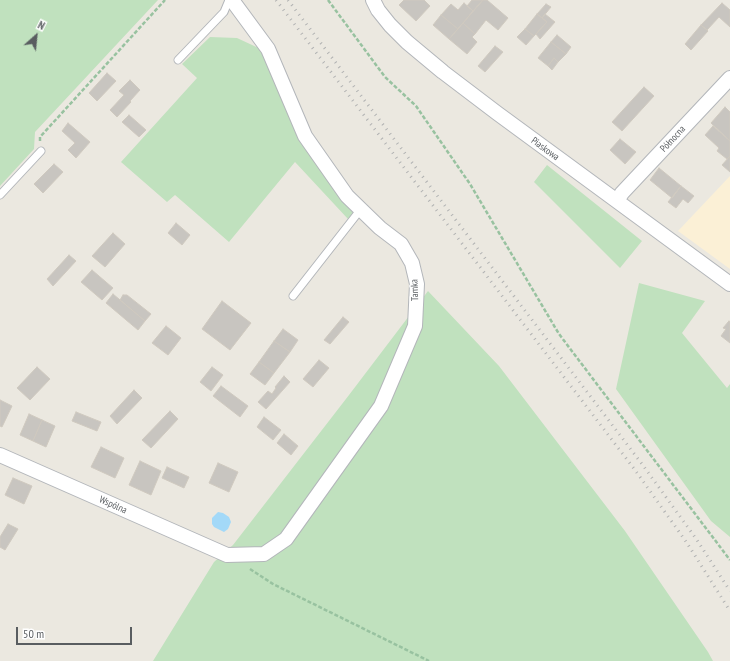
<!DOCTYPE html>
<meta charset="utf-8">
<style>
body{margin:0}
#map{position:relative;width:730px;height:661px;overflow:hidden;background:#ebe8e0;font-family:"PT Sans Narrow",sans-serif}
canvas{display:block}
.north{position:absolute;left:16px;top:16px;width:40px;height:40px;-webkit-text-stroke:3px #fff;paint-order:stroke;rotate:27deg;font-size:11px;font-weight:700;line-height:16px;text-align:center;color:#595d60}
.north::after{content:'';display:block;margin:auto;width:14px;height:18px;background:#595d60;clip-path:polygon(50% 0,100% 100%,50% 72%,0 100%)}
.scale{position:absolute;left:16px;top:627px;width:116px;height:18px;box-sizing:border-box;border:2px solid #595d60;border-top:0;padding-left:5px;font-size:12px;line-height:14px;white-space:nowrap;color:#595d60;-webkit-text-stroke:3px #fff;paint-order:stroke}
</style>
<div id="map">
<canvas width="730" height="661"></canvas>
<div class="north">N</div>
<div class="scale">50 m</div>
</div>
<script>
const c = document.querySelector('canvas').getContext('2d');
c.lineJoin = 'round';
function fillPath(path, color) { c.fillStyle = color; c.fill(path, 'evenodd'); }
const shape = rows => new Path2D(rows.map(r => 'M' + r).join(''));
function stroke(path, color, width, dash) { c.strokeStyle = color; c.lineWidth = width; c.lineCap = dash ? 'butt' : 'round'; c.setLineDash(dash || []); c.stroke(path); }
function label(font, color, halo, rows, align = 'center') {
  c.font = font + ' "PT Sans Narrow",sans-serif'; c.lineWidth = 3; c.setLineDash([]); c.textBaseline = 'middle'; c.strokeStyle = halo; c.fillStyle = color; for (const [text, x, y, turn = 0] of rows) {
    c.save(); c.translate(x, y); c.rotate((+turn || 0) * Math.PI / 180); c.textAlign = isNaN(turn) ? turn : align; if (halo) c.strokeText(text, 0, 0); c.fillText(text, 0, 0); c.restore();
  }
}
fillPath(shape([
 [730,176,730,269,678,231]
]), '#fbf0d6');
fillPath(shape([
 [0,0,158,0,35,132,34,149,0,186],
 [210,37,237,38,265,51,301,138,355,210,348,219,295,162,229,242,175,195,167,202,121,162,197,78,182,64],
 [547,165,642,241,620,268,534,182],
 [639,283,705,301,682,333,727,388,730,384,730,537,711,521,616,389],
 [428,291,499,366,625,531,708,652,713,661,153,661,214,562,233,545,349,395]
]), '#c0e1be');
fillPath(shape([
 [218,512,223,513,229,517,231,522,228,529,224,532,214,527,212,524,212,518]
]), '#a3d9f8');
const building = shape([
 [404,0,424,0,430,6,416,21,399,5,404,0],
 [472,0,483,0,473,11,467,6,472,0],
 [483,0,487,0,508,18,498,30,486,20,475,34,463,23,483,0],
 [464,3,473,11,458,29,441,15,451,4,458,10,464,3],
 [722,3,730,10,730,27,719,17,707,30,701,25,722,3],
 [546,4,551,7,542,18,537,14,546,4],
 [537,14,547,22,534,36,525,29,537,14],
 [545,14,555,22,540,39,536,34,547,22,542,18,545,14],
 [441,15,458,29,449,39,433,25,441,15],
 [463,23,475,34,472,37,477,42,467,54,449,39,463,23],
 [701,25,708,31,691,50,685,44,701,25],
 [525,29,534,36,526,45,517,37,525,29],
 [557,35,571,47,566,54,551,42,557,35],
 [551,42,566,54,558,62,554,58,548,66,538,58,551,42],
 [495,46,503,52,485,72,478,66,495,46],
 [554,58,558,62,552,70,548,66,554,58],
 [107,73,116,81,97,101,89,93,107,73],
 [130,80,140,90,130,101,131,102,117,117,110,110,124,95,119,91,130,80],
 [644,87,654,96,622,131,612,122,644,87],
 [725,107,730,112,730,141,711,123,725,107],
 [129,115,146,130,139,137,122,122,129,115],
 [68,123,90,142,76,158,68,150,75,143,62,131,68,123],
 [713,126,730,141,730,156,727,159,717,151,719,148,705,135,713,126],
 [620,139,636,152,625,164,610,150,620,139],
 [730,156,730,172,722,165,730,156],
 [54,164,63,172,43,193,34,184,54,164],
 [659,168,681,186,672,198,650,180,659,168],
 [681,186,694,196,688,203,683,199,676,208,668,202,681,186],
 [176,223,190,235,182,245,168,233,176,223],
 [113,233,125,244,105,267,92,256,113,233],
 [69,255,76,261,53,286,47,279,69,255],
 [92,270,113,288,102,300,81,282,92,270],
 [113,294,145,321,138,330,106,303,113,294],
 [123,295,127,295,151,314,145,321,120,300,123,295],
 [222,301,251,323,230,350,202,329,222,301],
 [343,317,349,322,330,344,324,340,343,317],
 [729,321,730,322,730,343,721,336,726,329,723,328,729,321],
 [166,326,181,338,168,355,152,343,166,326],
 [283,329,298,340,290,352,274,341,283,329],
 [274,341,290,352,274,373,259,362,274,341],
 [319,360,329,368,313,387,303,379,319,360],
 [259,362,274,373,265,385,250,374,259,362],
 [37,367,50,379,30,400,17,388,37,367],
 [212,367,223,375,211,391,200,382,212,367],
 [284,376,290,382,266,409,258,402,268,391,272,394,276,388,275,387,284,376],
 [221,386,248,406,240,417,213,396,221,386],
 [134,390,142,398,117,424,110,416,134,390],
 [0,400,12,406,2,427,0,426,0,400],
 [170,411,178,419,151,448,142,440,170,411],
 [76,412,101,422,97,431,72,421,76,412],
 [29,414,42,420,33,441,20,435,29,414],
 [264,417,281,430,273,440,257,427,264,417],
 [42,420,55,426,46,447,33,441,42,420],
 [284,434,298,446,291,455,277,443,284,434],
 [101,447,124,458,115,478,91,467,101,447],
 [140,461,161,471,151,495,129,485,140,461],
 [218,463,238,472,229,492,209,483,218,463],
 [167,467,189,477,184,488,162,478,167,467],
 [13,478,32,486,24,504,5,495,13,478],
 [8,524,18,529,5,550,0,547,0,537,8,524]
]);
fillPath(building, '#c8c5c0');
stroke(building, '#cfc9bf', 1);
const service = shape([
 [178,60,224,12,229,0],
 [0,195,41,151],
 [293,296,361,209]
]);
const minor = shape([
 [373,0,378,10,390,25,407,42,443,72,497,113,730,284],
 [617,201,622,193,730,78],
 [0,455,227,555,264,554,286,539,381,406,415,326,417,284,412,263,401,244,380,228,347,196,305,136,268,49,232,0]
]);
stroke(service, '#b3b6ba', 9);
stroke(minor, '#b3b6ba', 16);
stroke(shape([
 [328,0,385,77,416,106,470,184,559,334,730,560],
 [40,141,40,137,165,0],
 [250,569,273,584,429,661]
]), '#98c2a0', 2.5, [4, 2]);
stroke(service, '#fff', 7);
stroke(minor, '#fff', 14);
stroke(shape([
 [276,0,635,470,687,543,730,611],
 [288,0,642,464,697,540,730,591]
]), '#b1b2b2', 3, [1, 5]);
label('10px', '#595d60', '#fff', [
 ["Północna",673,139,-47],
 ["Piaskowa",545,149,36],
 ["Tamka",415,290,-92],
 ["Wspólna",113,505,24]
]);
</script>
